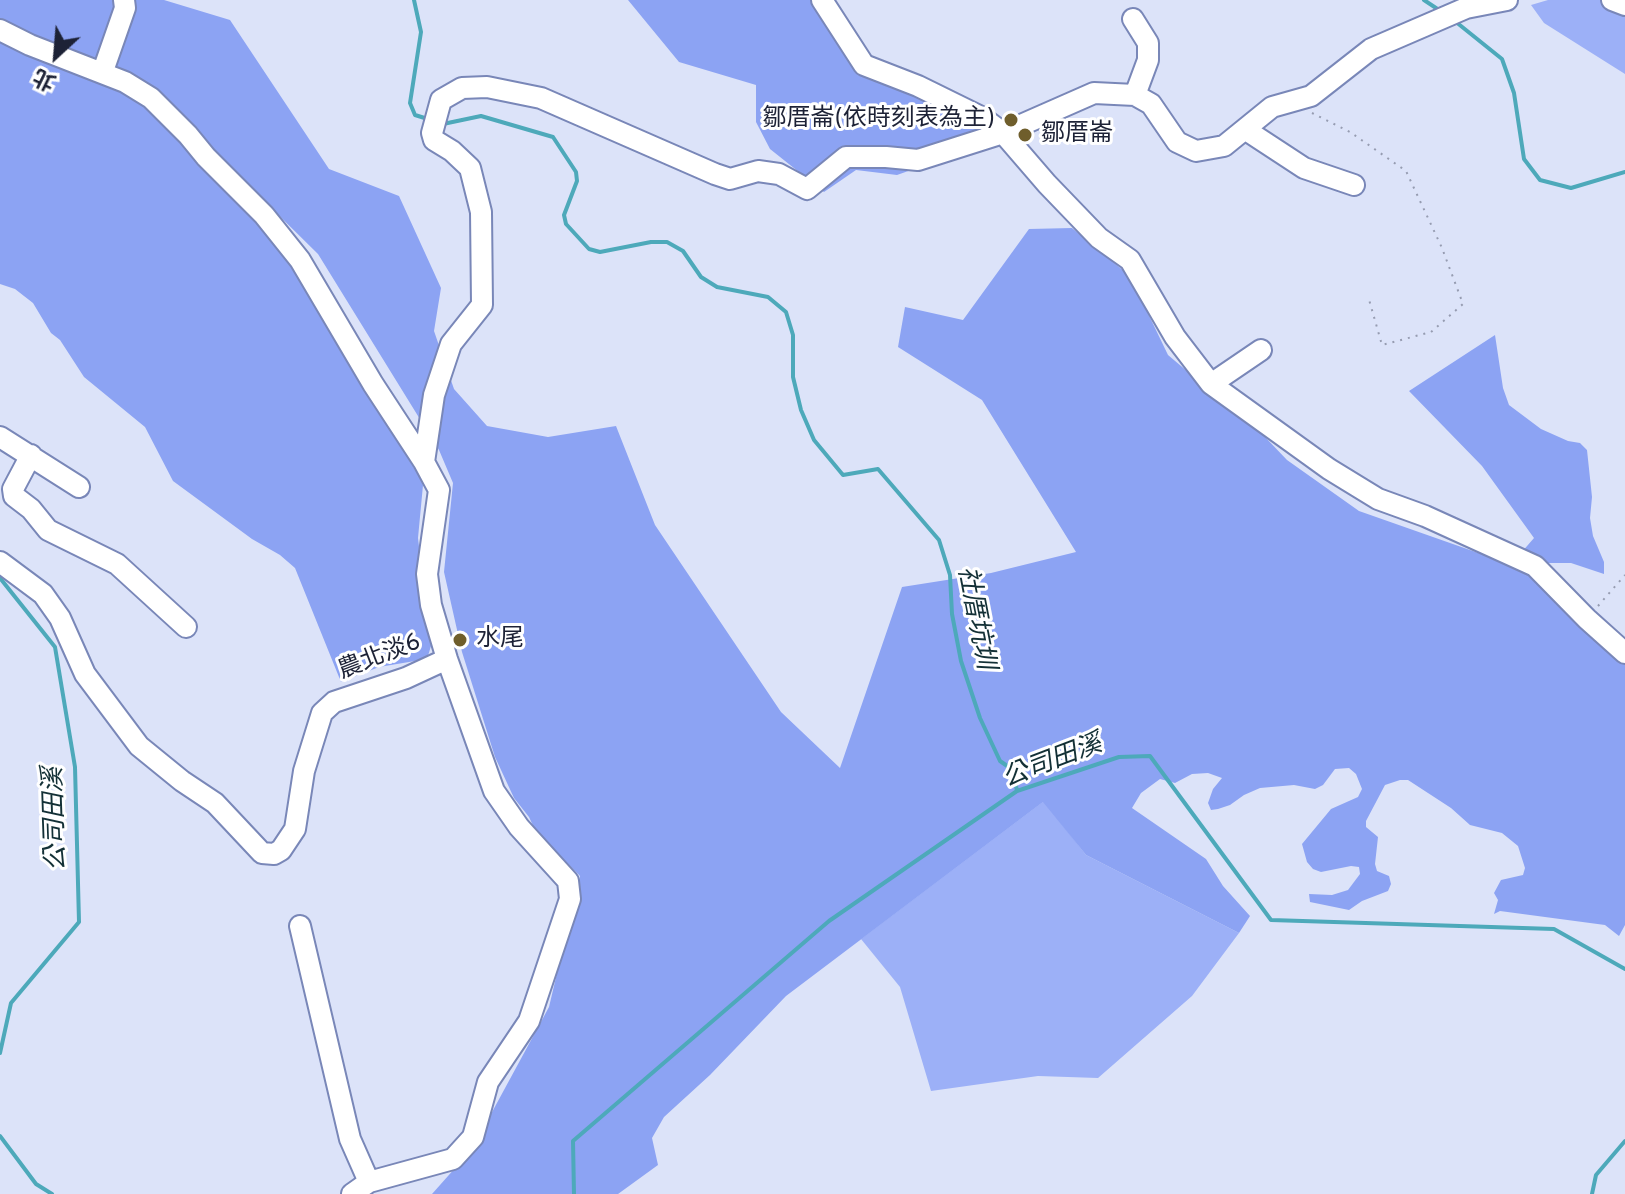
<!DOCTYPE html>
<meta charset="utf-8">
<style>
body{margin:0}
#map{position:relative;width:1625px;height:1194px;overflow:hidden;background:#dce3f9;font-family:Overpass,"Noto Sans TC",sans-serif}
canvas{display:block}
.north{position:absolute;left:16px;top:16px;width:80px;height:80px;-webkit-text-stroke:6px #fff;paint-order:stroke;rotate:206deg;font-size:22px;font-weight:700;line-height:32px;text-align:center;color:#1d2236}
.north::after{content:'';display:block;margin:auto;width:28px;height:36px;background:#1d2236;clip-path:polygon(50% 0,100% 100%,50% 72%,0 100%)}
</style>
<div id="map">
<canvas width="1625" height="1194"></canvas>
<div class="north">北</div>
</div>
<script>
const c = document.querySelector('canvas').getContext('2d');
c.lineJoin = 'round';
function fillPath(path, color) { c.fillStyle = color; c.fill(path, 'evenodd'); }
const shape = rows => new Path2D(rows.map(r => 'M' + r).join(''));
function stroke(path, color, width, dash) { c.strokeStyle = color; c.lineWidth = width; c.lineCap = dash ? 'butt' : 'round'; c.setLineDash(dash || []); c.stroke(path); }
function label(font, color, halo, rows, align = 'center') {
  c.font = font + ' Overpass,"Noto Sans TC",sans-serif'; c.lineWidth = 6; c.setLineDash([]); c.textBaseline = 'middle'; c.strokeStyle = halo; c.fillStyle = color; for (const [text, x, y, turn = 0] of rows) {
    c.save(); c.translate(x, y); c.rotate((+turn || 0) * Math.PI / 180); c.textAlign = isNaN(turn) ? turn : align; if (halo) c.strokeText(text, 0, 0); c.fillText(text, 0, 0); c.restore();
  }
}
fillPath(shape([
 [1548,0,1625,0,1625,74,1544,23,1531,5],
 [1044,801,1086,855,1239,933,1192,996,1098,1078,1038,1076,931,1091,900,987,861,939]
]), '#9cb0f7');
fillPath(shape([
 [0,0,164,0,230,20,329,169,399,196,441,288,434,331,454,389,487,426,548,437,616,426,655,525,781,712,840,768,902,587,991,573,1076,552,982,400,898,347,905,307,963,320,1029,229,1072,228,1130,276,1168,355,1265,437,1287,460,1359,511,1487,556,1514,561,1534,538,1482,466,1409,391,1495,335,1503,388,1509,405,1541,429,1568,441,1580,443,1587,450,1592,497,1590,518,1593,536,1604,562,1604,574,1571,563,1542,563,1625,652,1625,925,1619,936,1605,925,1500,911,1494,914,1498,900,1494,893,1501,880,1523,875,1525,868,1518,846,1502,833,1470,825,1451,808,1408,780,1400,780,1385,785,1366,821,1366,827,1378,837,1375,864,1377,871,1389,876,1391,884,1388,891,1362,901,1349,910,1310,902,1309,894,1332,895,1348,890,1360,874,1359,867,1351,866,1321,872,1313,869,1307,862,1302,844,1331,809,1358,797,1362,789,1356,774,1349,768,1335,769,1323,785,1315,789,1294,785,1260,788,1244,795,1230,805,1218,809,1211,810,1208,803,1213,789,1222,778,1208,773,1192,774,1175,783,1160,779,1141,793,1132,808,1206,859,1223,886,1250,916,1239,933,1086,855,1043,802,786,996,710,1075,664,1117,652,1138,658,1165,618,1194,432,1194,472,1149,549,1007,580,876,536,832,529,817,514,798,495,757,462,652,444,572,453,483,439,450,318,254,173,111,0,22],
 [628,0,821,0,879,82,975,122,984,132,962,152,897,175,856,170,824,192,770,149,756,122,756,85,679,62],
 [0,32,155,108,222,189,273,231,420,478,423,485,418,538,431,646,427,659,379,667,341,682,295,568,280,555,252,539,173,481,145,427,84,377,60,340,51,333,33,303,15,289,0,284]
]), '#8ca3f3');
stroke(shape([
 [414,0,421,32,410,103,415,115,431,120],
 [1424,0,1442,12],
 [1456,22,1502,59,1514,93,1524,159,1540,180,1571,188,1625,172],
 [443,124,481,116,553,137,576,172,577,181,564,215,566,224,589,249,600,252,651,242,667,242,683,251,701,277,717,287,768,297,786,312,793,335,793,377,801,410,814,440,843,475,878,469,939,540,950,575,952,614,961,661,980,718,1000,761,1013,770,1017,791],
 [0,578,55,647,75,767,79,922,11,1003,0,1053],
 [0,1136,36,1184,52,1194],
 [574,1194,573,1141,829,921,1017,791,1119,757,1150,756,1271,920,1554,929,1625,969],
 [1592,1194,1596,1175,1625,1141]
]), '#4da9ba', 4);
const minor = shape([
 [822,0,864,65,918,86,983,118,1003,133,1047,184,1099,238,1130,260,1175,337,1211,384,1329,469,1378,499,1425,516,1535,566,1587,619,1625,653],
 [1612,0,1625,5],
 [1133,19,1148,43,1148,60,1135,95],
 [0,30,30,45,125,82,151,98,188,135,206,157,264,215,300,260,373,384,424,462],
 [103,71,125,8,124,0],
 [1246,130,1304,168,1354,185],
 [1211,384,1261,350],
 [0,437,79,487],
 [31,455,13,489,14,496,31,509,48,530,117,564,186,627],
 [0,562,43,594,60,618,85,674,139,746,182,781,215,803,262,853,274,854,281,850,295,829,304,771,322,713,334,702,406,678,447,659],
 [300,926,350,1139,369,1182],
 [352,1194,369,1182,453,1159,473,1137,488,1082,529,1021,570,899,568,881,519,827,494,791,447,659,431,605,427,574,439,490,424,462,434,395,451,344,482,305,481,212,470,168,452,151,434,140,432,133,441,100,462,88,487,87,541,98,715,174,730,179,758,171,779,174,807,189,846,157,886,157,918,160,1003,133,1094,93,1135,95,1151,104,1177,142,1196,151,1224,146,1272,107,1311,96,1371,49,1466,8,1507,0]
]);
stroke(minor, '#7987b8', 24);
stroke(shape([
 [1312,113,1350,132,1406,171,1442,248,1463,304,1431,332,1382,345,1368,296],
 [1598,606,1625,575]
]), '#969cb1', 2, [2, 6]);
stroke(minor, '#fff', 20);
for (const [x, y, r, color] of [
 [1011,120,8,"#6f5e2c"],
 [1025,135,8,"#6f5e2c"],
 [460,640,8,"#6f5e2c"]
]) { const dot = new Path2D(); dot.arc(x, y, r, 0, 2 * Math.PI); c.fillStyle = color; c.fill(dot); stroke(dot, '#fff', 3); }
label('24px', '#1d2236', '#fff', [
 ["鄒厝崙(依時刻表為主)",995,120,"right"],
 ["鄒厝崙",1041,135],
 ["水尾",476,640]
], 'left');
label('24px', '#1d2236', '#fff', [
 ["農北淡6",380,658,-21]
]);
label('italic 26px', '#133036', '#fff', [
 ["社厝坑圳",974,618,79],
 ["公司田溪",1053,763,-21],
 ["公司田溪",57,819,-92]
]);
</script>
